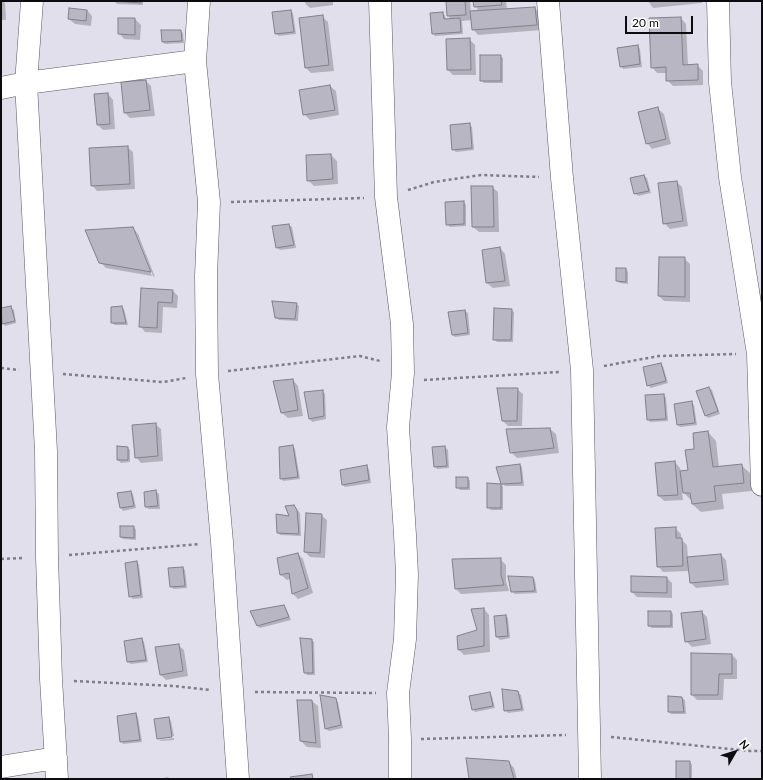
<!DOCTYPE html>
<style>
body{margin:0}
#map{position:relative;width:763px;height:780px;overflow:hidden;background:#e0dfeb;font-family:Lato,sans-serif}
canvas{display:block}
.frame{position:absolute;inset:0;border:2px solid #0c0c10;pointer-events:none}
.north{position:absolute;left:715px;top:732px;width:40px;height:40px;-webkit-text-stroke:3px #fff;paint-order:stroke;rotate:51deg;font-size:11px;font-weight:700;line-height:16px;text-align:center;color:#0c0c10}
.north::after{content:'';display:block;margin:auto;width:14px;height:18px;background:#0c0c10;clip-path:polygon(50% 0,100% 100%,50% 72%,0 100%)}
.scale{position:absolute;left:625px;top:16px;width:68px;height:18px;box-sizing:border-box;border:2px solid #0c0c10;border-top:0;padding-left:5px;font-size:12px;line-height:14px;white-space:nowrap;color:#0c0c10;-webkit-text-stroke:3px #fff;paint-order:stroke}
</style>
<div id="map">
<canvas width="763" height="780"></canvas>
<div class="frame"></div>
<div class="north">N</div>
<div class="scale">20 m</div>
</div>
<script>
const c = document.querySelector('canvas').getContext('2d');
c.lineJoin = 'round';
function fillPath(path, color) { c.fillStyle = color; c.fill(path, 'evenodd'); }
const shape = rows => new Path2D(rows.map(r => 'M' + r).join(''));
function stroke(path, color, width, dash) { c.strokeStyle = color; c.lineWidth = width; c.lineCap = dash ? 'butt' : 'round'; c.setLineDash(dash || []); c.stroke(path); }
fillPath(shape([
 [1,1,4,1,5,3,6,20,1,20],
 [114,1,143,1,143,5,117,4],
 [305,1,333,1,333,5,310,8,305,3],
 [447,1,470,1,471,12,480,12,475,6,474,1,506,1,507,10,535,8,540,14,542,30,478,35,473,29,472,20,462,21,463,34,435,36,433,33,443,13,445,16,446,20,452,20,448,16],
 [622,1,635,1,623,2],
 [648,1,702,1,702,3,653,8],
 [87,10,92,16,91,26,75,24,69,19],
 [290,11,293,13,296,34,279,36,276,34],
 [322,16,328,22,334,71,311,73,306,68],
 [681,18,686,24,688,66,697,65,703,71,703,85,673,86,667,80,667,73,657,73,652,67],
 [119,19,135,19,141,25,140,40,124,39,119,33],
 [181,31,183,33,184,43,165,44,163,42],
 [470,40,475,45,476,75,453,75,448,70],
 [638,46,640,49,642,67,623,69,621,66],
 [500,56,503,58,503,83,484,83,481,80],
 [146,81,151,86,155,116,130,118,125,113],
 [330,86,336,91,339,115,310,120,304,114],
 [108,94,113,100,115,129,103,130,98,125],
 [658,109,664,114,671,144,652,149,647,143],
 [469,124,472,127,474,150,456,152,453,149],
 [127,147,133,152,135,189,97,191,92,185],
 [331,155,337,161,338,184,314,186,308,180,307,156],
 [644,176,647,178,651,193,638,196,635,193],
 [677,182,682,187,688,226,670,229,664,223],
 [492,187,498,192,499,232,479,232,473,227],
 [464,202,466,205,466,226,450,227,447,224],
 [289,225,292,227,296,248,280,250,277,248,273,227],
 [133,228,138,234,155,277,153,276,136,233,134,233,152,276,106,268,100,262],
 [500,248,505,254,510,286,493,288,487,283],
 [684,258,690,264,690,302,664,301,659,296],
 [626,269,628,272,628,284,620,283,617,281],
 [142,289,173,291,178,296,177,308,163,307,162,333,145,332,140,326],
 [296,304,299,306,298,321,279,320,276,317],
 [11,307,14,310,16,323,5,326,3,323,1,309],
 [122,307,124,309,128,325,115,325,112,323],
 [511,310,514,312,513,342,497,342,494,339],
 [465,311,468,313,470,335,455,337,452,334],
 [661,364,663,366,668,383,651,388,648,385],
 [293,380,298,386,303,416,288,418,282,413],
 [709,388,712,390,720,414,708,418,705,415],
 [517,389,523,394,522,426,508,426,503,421],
 [322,391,325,394,326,419,312,422,310,419,306,393],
 [664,395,666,398,668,421,650,422,648,419],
 [691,402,694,405,697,425,680,427,678,425],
 [155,424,161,429,163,461,141,463,136,457],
 [550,429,556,434,559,453,517,458,511,452],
 [708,432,716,441,719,467,741,465,750,473,752,491,722,494,724,509,701,512,692,504,692,501,682,491,683,500,664,501,659,496,675,462,680,468,681,472,689,471],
 [293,446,295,449,300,479,283,481,281,478],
 [118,447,128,448,130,450,130,462,121,463,118,460],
 [445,447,448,450,449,468,437,469,435,466],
 [520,465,522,467,524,486,505,486,503,484,503,487,497,468],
 [366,466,369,469,371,483,345,487,343,485],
 [468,478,470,481,470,490,460,490,457,487],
 [501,485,503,487,503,510,491,510,488,507],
 [131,492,133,494,136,508,123,511,121,508,118,494],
 [156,492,159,494,160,509,149,509,146,507],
 [294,506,300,513,301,536,280,535,278,532,290,518],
 [321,515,327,520,325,558,310,557,305,552],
 [134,527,136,530,136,540,123,539,121,537],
 [675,528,681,534,681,539,687,545,688,558,721,555,726,560,729,585,696,588,691,583,689,571,663,572,658,566],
 [298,554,303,559,313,593,298,599,293,594,290,579,287,580,281,575],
 [500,559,506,565,506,581,509,591,461,594,456,589],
 [137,562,139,565,143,598,133,599,130,596],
 [183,568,185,570,187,588,174,589,171,587],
 [533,578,535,580,537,593,515,594,512,591],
 [667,578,672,583,672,598,637,597,632,592],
 [284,606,286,608,291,620,260,628,258,626],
 [484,609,489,615,490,652,464,655,459,650,458,637,478,631],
 [671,612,673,614,673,628,652,628,649,626],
 [702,612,707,617,711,644,692,647,686,641],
 [506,616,508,618,510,638,500,640,497,637,495,617],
 [142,639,144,642,148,662,131,664,128,662,125,642],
 [311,639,314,642,315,675,307,675,305,672],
 [178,645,184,650,188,676,166,680,161,675],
 [732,655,737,660,737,679,724,679,723,700,697,700,692,695],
 [518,692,521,695,524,711,508,713,505,710],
 [490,693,492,696,495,708,475,712,473,709],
 [682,698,685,700,686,714,671,714,669,712],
 [335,699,338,702,343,728,329,731,326,729],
 [312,701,318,706,321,748,307,747,301,741],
 [136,714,138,717,142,742,123,744,121,741],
 [169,718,171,721,174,736,159,738,159,740,155,720],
 [1,730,2,744,1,744],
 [174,738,174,740,161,741,159,740],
 [509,762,514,768,517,779,470,779],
 [690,762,692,765,692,779,677,779],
 [168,777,170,779,159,779]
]), '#0003');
const building = shape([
 [113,1,141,1,141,3,113,1],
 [446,1,465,1,466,15,447,16,446,1],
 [473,1,501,1,502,5,474,7,473,1],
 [535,7,537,25,472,30,470,11,535,7],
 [69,8,87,10,86,21,68,19,69,8],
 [291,10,294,32,275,34,272,12,291,10],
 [443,12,444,19,460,18,461,32,432,34,430,13,443,12],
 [323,15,329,65,305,68,299,18,323,15],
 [681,17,683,65,698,64,698,80,666,81,666,67,651,68,649,18,681,17],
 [118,18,135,18,135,35,118,34,118,18],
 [161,30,181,30,182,41,162,42,161,30],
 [470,38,471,70,447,70,446,39,470,38],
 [638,45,640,64,620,67,617,48,638,45],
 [480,55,501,55,501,81,480,81,480,55],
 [146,80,150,110,124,113,121,82,146,80],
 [330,85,335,110,303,115,299,90,330,85],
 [108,93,110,124,97,125,94,94,108,93],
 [658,107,666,139,646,144,638,112,658,107],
 [470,123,472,148,452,150,450,125,470,123],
 [128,146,130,184,91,186,89,148,128,146],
 [331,154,333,179,307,181,306,155,331,154],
 [644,175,649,191,634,194,630,178,644,175],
 [677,181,683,221,663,224,658,183,677,181],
 [471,186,493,186,494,227,472,227,471,186],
 [464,201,464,224,446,225,445,202,464,201],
 [289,224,294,245,276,248,272,226,289,224],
 [133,227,151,272,99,263,85,230,133,227],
 [500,247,505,281,486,283,482,250,500,247],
 [659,257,685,257,685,297,658,296,659,257],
 [616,268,626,268,626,282,616,281,616,268],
 [141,288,173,290,172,303,158,302,157,328,139,327,141,288],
 [272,301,297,303,295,319,275,318,272,301],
 [11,306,15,321,2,324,1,308,11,306],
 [122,306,126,323,111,323,111,307,122,306],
 [494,308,512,309,511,340,493,340,494,308],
 [465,310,468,333,452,335,448,312,465,310],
 [661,363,666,381,647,386,643,367,661,363],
 [293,379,298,410,281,413,273,381,293,379],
 [709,387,718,411,705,416,696,391,709,387],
 [497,388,518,388,517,421,502,421,497,388],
 [323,390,324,416,309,419,304,392,323,390],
 [664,394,666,419,647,420,645,395,664,394],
 [692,401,695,423,677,425,674,404,692,401],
 [156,423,158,456,135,458,132,425,156,423],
 [550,428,554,448,510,453,506,429,550,428],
 [708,431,713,467,742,464,744,483,714,486,716,501,692,504,690,493,683,493,680,471,688,470,685,450,694,449,693,433,708,431],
 [293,445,298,477,280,479,279,447,293,445],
 [117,446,128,447,128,460,117,460,117,446],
 [445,446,447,466,434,467,432,447,445,446],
 [675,461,678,495,658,496,655,463,675,461],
 [520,464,522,483,501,484,496,467,520,464],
 [367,465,369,480,342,485,340,470,367,465],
 [456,477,468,477,468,488,456,488,456,477],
 [487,483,501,484,501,508,487,508,487,483],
 [156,490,158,506,145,507,144,492,156,490],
 [131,491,134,506,120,508,117,493,131,491],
 [294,505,297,510,299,534,277,533,276,514,289,516,285,506,294,505],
 [306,513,322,514,320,553,304,552,306,513],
 [120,526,134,526,134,538,120,537,120,526],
 [676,527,676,538,682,538,683,566,657,567,655,528,676,527],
 [298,553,308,588,292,594,289,573,280,575,277,558,298,553],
 [721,554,724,580,690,583,687,557,721,554],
 [501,558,501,575,504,585,455,589,452,559,501,558],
 [137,561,141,595,129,597,125,563,137,561],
 [183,567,185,586,170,587,168,568,183,567],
 [508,576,533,577,535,591,511,592,508,576],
 [631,576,667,577,667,593,631,592,631,576],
 [284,605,289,617,257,626,250,611,284,605],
 [484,608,484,646,458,650,457,636,477,630,471,609,484,608],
 [648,611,671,611,671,626,648,626,648,611],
 [702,611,706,639,685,642,681,613,702,611],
 [506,615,508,636,496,637,494,616,506,615],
 [142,638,146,660,127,662,124,641,142,638],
 [300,638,312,639,313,673,304,673,300,638],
 [179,644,183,671,160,675,155,647,179,644],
 [691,653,732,654,732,674,719,674,718,695,691,695,691,653],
 [502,689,518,691,522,709,504,711,502,689],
 [490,692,493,706,472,710,469,696,490,692],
 [320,695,336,698,341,725,325,729,320,695],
 [668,696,682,697,684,712,668,712,668,696],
 [297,700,312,700,316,743,300,741,297,700],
 [136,713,140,740,120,742,117,716,136,713],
 [169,717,172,737,157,739,154,719,169,717],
 [466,758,509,761,514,779,469,779,466,758],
 [676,761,690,761,690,779,676,779,676,761],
 [312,774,313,779,291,779,290,777,312,774]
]);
fillPath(building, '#b8b6c2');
stroke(building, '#82808c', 1);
const minor = shape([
 [32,1,26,83,46,451,47,557,51,679,57,779],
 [199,1,195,61,209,202,206,276,207,374,222,542,238,779],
 [380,1,386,197,402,324,403,373,398,427,405,535,407,574,405,639,398,693,400,739,400,779],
 [548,1,562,178,582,370,590,779],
 [718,1,720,82,730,177,758,354,762,485],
 [1,88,26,83,195,61],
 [1,767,56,758]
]);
stroke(minor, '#595762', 23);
stroke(shape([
 [408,190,434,182,481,175,539,177],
 [231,202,364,198],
 [604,366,659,356,736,354],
 [1,368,19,370],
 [228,371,360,356,380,361],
 [63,374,163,382,186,378],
 [424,380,559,372],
 [69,555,200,544],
 [1,559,24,558],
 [74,681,174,686,210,690],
 [255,692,376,693],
 [611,737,750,751,762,751],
 [421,739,566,735]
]), '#7e7d85', 2.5, [3, 3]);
stroke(minor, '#fff', 22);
</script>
